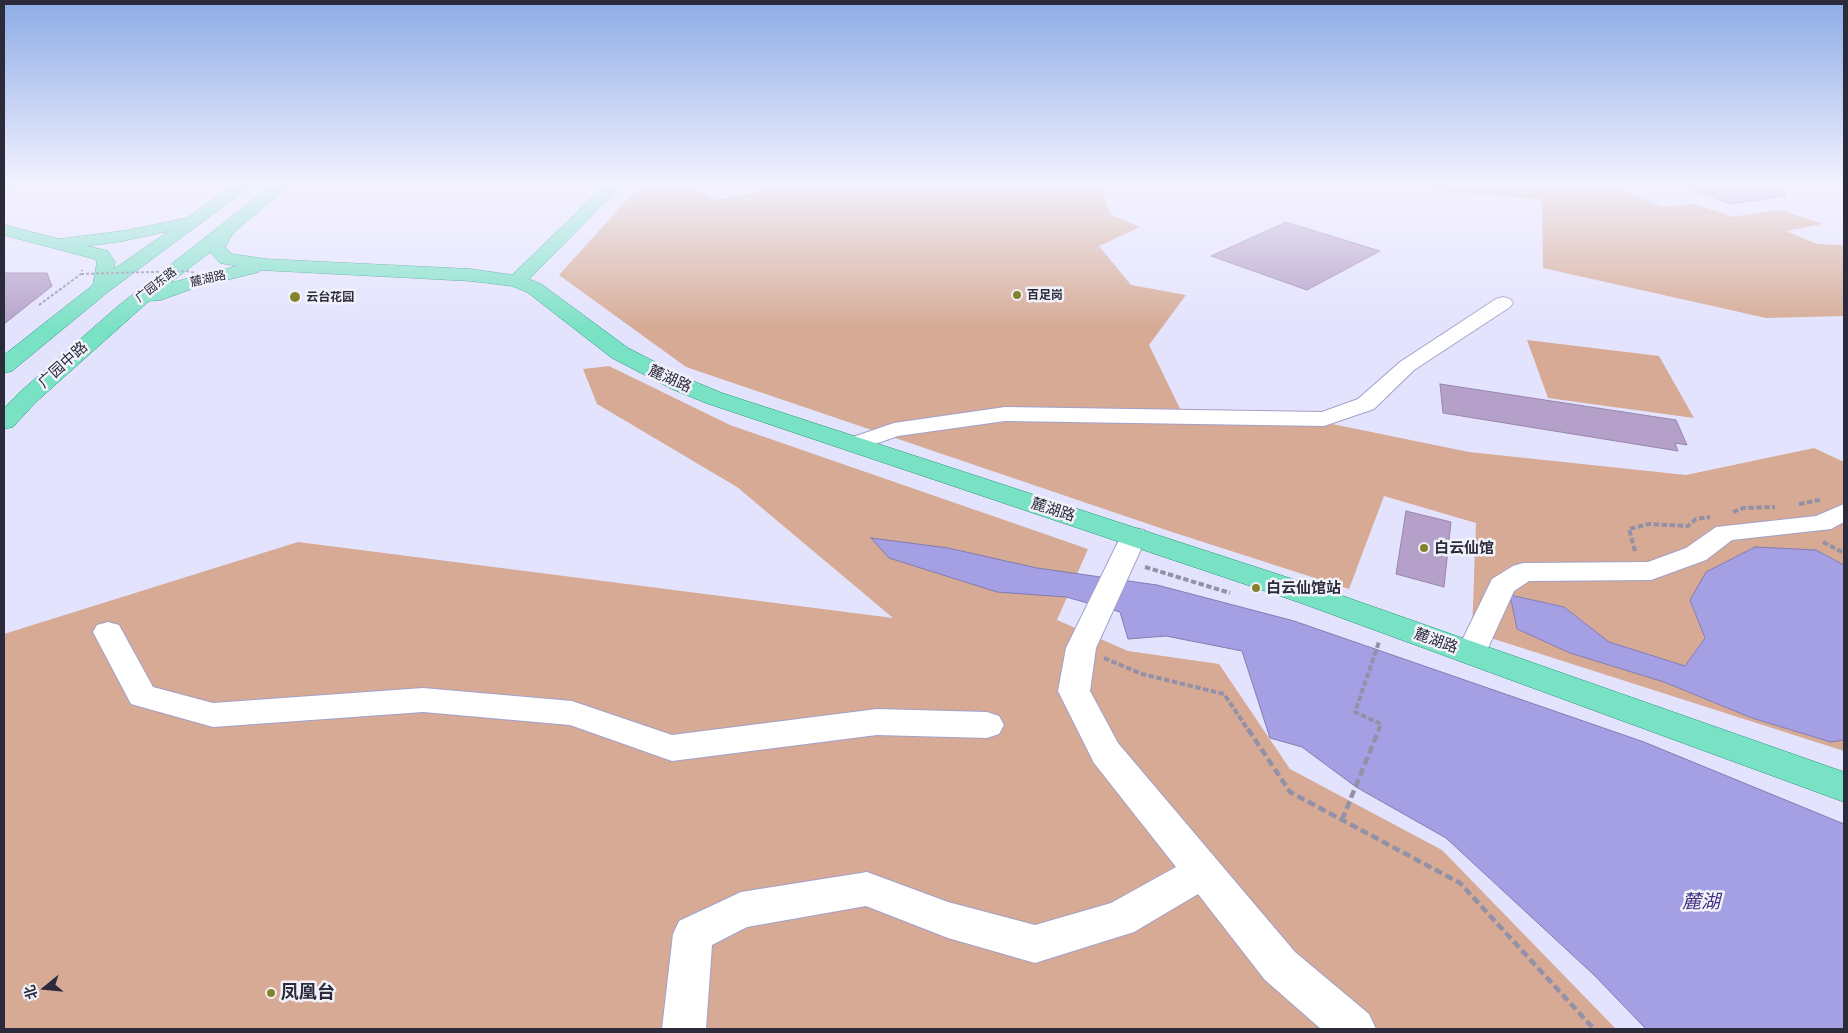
<!DOCTYPE html>
<meta charset="utf-8">
<style>
body{margin:0}
#map{position:relative;width:1848px;height:1033px;overflow:hidden;background:#e4e3fe;font-family:Inter,"Noto Sans SC",sans-serif}
canvas{display:block}
.frame{position:absolute;inset:0;border:5px solid #2c2b3c;pointer-events:none}
.north{position:absolute;left:20px;top:963px;width:50px;height:50px;-webkit-text-stroke:4px #f2f2fb;paint-order:stroke;rotate:253deg;font-size:14px;font-weight:700;line-height:20px;text-align:center;color:#2c2b3c}
.north::after{content:'';display:block;margin:auto;width:18px;height:22px;background:#2c2b3c;clip-path:polygon(50% 0,100% 100%,50% 72%,0 100%)}
</style>
<div id="map">
<canvas width="1848" height="1033"></canvas>
<div class="frame"></div>
<div class="north">北</div>
</div>
<script>
const c = document.querySelector('canvas').getContext('2d');
c.lineJoin = 'round';
function fillPath(path, color) { c.fillStyle = color; c.fill(path, 'evenodd'); }
const shape = rows => new Path2D(rows.map(r => 'M' + r).join(''));
function stroke(path, color, width, dash) { c.strokeStyle = color; c.lineWidth = width; c.lineCap = dash ? 'butt' : 'round'; c.setLineDash(dash || []); c.stroke(path); }
function label(font, color, halo, rows, align = 'center') {
  c.font = font + ' Inter,"Noto Sans SC",sans-serif'; c.lineWidth = 5; c.setLineDash([]); c.textBaseline = 'middle'; c.strokeStyle = halo; c.fillStyle = color; for (const [text, x, y, turn = 0] of rows) {
    c.save(); c.translate(x, y); c.rotate((+turn || 0) * Math.PI / 180); c.textAlign = isNaN(turn) ? turn : align; if (halo) c.strokeText(text, 0, 0); c.fillText(text, 0, 0); c.restore();
  }
}
fillPath(shape([
 [664,185,688,185,716,200,787,185,863,185,869,187,876,185,1100,185,1111,215,1140,227,1099,246,1131,285,1186,295,1149,345,1187,423,1332,424,1469,452,1686,475,1814,448,1844,462,1844,565,1816,550,1690,600,1705,638,1685,666,1609,642,1564,607,1510,595,1517,629,1570,653,1664,682,1752,718,1831,742,1844,740,1844,751,1472,632,1476,523,1384,496,1349,589,1169,531,686,367,559,275,635,191],
 [1402,185,1610,185,1662,207,1695,204,1733,217,1780,210,1823,224,1786,231,1817,244,1844,245,1844,316,1766,318,1543,268,1542,200,1405,187],
 [1527,340,1659,356,1694,418,1548,398],
 [609,366,730,425,1088,549,1057,620,1128,651,1219,664,1290,769,1442,850,1616,1029,4,1029,4,634,298,542,893,618,737,487,597,404,583,369]
]), '#d6aa94');
const water = shape([
 [871,538,948,548,1037,568,1157,585,1294,621,1644,742,1844,824,1844,1029,1646,1029,1594,975,1446,838,1356,787,1302,747,1270,738,1242,651,1166,636,1128,639,1120,612,1066,597,997,592,889,558,871,538],
 [1755,547,1816,550,1844,565,1844,740,1831,742,1752,718,1664,682,1570,653,1517,629,1510,595,1564,607,1609,642,1685,666,1705,638,1690,600,1706,572,1755,547]
]);
fillPath(water, '#a59fe4');
stroke(water, '#817cb2', 1);
const building = shape([
 [1685,185,1784,185,1785,196,1730,204,1684,187,1685,185],
 [1286,222,1380,251,1307,290,1211,256,1286,222],
 [4,273,47,273,52,286,4,324,4,273],
 [1440,384,1676,420,1687,445,1675,443,1678,451,1443,413,1440,384],
 [1406,511,1451,522,1444,587,1396,574,1406,511]
]);
fillPath(building, '#b4a0c8');
stroke(building, '#9985ac', 1);
const minor = shape([
 [1503,297,1510,299,1513,303,1510,307,1414,370,1374,409,1324,426,1005,421,898,436,855,451,847,449,843,444,847,439,894,423,1005,407,1322,412,1358,399,1400,362,1496,299,1503,297],
 [1844,504,1844,522,1831,529,1732,540,1706,560,1651,580,1529,581,1514,591,1482,661,1471,664,1460,661,1456,653,1492,579,1513,566,1523,563,1648,562,1686,548,1716,527,1816,516,1844,504],
 [1134,528,1144,530,1147,536,1096,648,1090,691,1118,743,1295,952,1369,1014,1376,1029,1321,1029,1265,980,1198,894,1134,932,1035,963,948,938,866,906,747,927,712,945,706,1029,662,1029,673,934,679,921,741,892,867,872,948,902,1035,925,1111,903,1176,867,1094,763,1058,691,1066,648,1121,536,1124,530,1134,528],
 [108,622,119,625,153,687,213,703,423,688,572,701,672,735,877,709,987,712,999,716,1004,725,999,734,987,738,877,735,672,761,570,725,423,712,213,727,131,704,93,632,97,625,108,622]
]);
const major = shape([
 [4,185,15,185,13,188,4,191,4,185],
 [234,185,252,185,109,291,12,371,4,373,4,355,93,285,97,262,95,259,4,235,4,225,59,239,123,231,187,218,234,185],
 [169,231,114,269,115,262,108,251,87,246,123,241,169,231],
 [272,185,290,185,233,233,225,247,232,254,266,259,471,269,512,275,605,185,622,185,529,279,541,284,628,348,688,379,722,393,1320,588,1844,772,1844,802,1298,602,706,403,672,389,612,358,527,292,512,286,471,281,260,270,259,272,194,288,161,300,149,301,36,402,13,427,4,429,4,408,20,392,117,307,272,185],
 [210,252,220,263,237,266,170,283,210,252]
]);
stroke(minor, '#a2a0ca', 2);
stroke(major, '#24947b', 1);
stroke(shape([
 [39,305,81,274,82,270]
]), '#9291a7', 2, [3, 2]);
stroke(shape([
 [1799,504,1820,500],
 [1733,512,1743,508,1775,507],
 [1823,542,1844,553],
 [1635,551,1629,529,1649,524,1688,526,1696,519,1710,517],
 [1145,567,1230,593],
 [1104,658,1142,674,1224,694,1249,731],
 [1378,731,1381,724,1355,712,1379,642]
]), '#9291a7', 4, [5.5, 2.5]);
stroke(shape([
 [1248,729,1290,792,1460,883,1594,1029],
 [1342,820,1379,729]
]), '#9291a7', 4.5, [8, 4]);
fillPath(minor, '#fff');
fillPath(major, '#79e1c4');
stroke(shape([
 [81,274,186,271,201,274,211,283]
]), '#9291a7', 2, [3, 2]);
const sky = c.createLinearGradient(0, 0, 0, 330);
sky.addColorStop(0, '#8dace6');
sky.addColorStop(0.56, '#f3f2ff');
sky.addColorStop(1, '#f3f2ff00');
c.fillStyle = sky;
c.fillRect(0, 0, 1848, 330);
for (const [x, y, r, color] of [
 [1017,295,5,"#84822a"],
 [295,297,6,"#84822a"],
 [1424,548,5,"#84822a"],
 [1256,588,5,"#84822a"],
 [271,993,5,"#84822a"]
]) { const dot = new Path2D(); dot.arc(x, y, r, 0, 2 * Math.PI); c.fillStyle = color; c.fill(dot); stroke(dot, '#f2f2fb', 2); }
label('12px', '#2c2b3c', '#f2f2fb', [
 ["麓湖路",208,279,-13],
 ["广园东路",156,285,-38]
]);
label('bold 12px', '#2c2b3c', '#f2f2fb', [
 ["百足岗",1027,295],
 ["云台花园",306,297]
], 'left');
label('15px', '#2c2b3c', '#f2f2fb', [
 ["广园中路",63,365,-42],
 ["麓湖路",670,379,24],
 ["麓湖路",1053,510,18],
 ["麓湖路",1436,641,20]
]);
label('bold 15px', '#2c2b3c', '#f2f2fb', [
 ["白云仙馆",1434,548],
 ["白云仙馆站",1266,588]
], 'left');
label('bold 18px', '#2c2b3c', '#f2f2fb', [
 ["凤凰台",281,993]
], 'left');
label('italic 19px', '#423283', '#f2f2fb', [
 ["麓湖",1701,902]
]);
</script>
